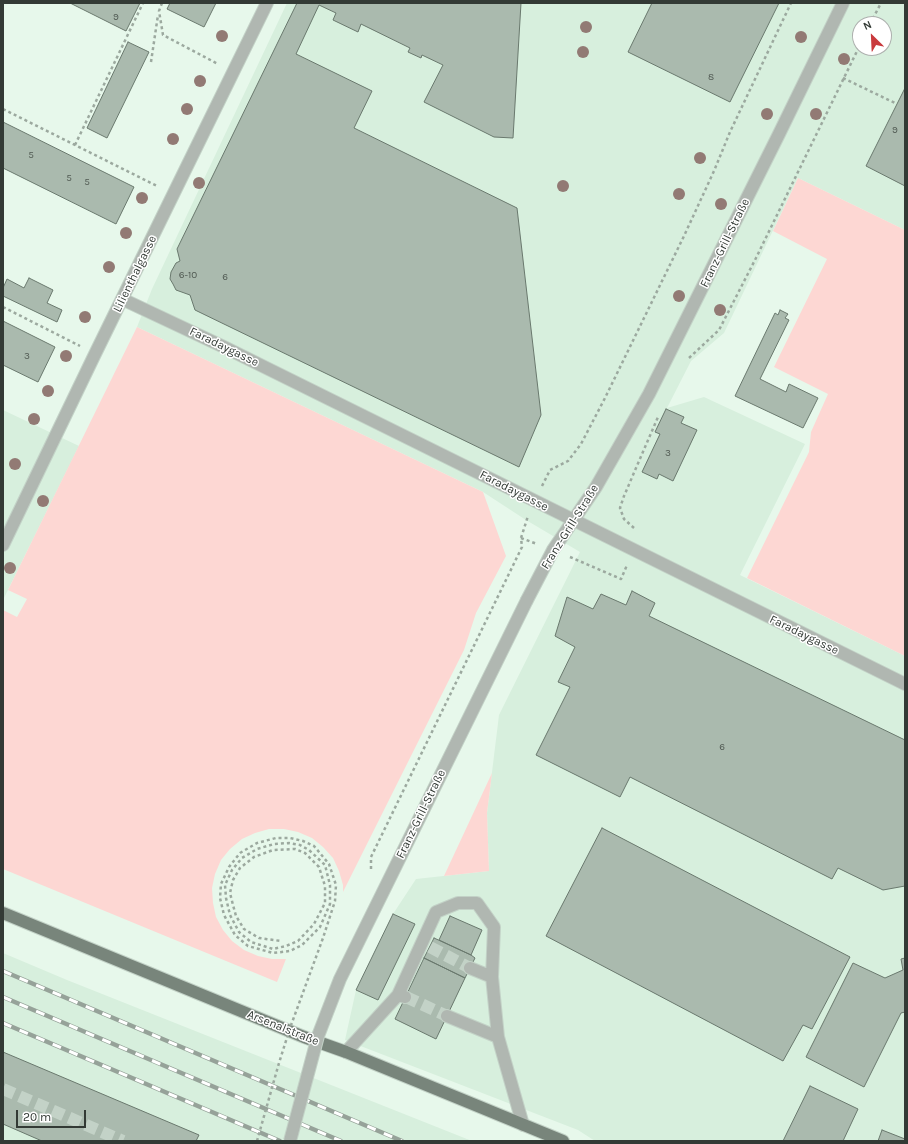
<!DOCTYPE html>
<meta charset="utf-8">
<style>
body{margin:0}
#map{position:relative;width:908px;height:1144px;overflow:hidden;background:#e7f8eb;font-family:Karla,sans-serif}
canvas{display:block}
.frame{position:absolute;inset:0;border:4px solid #333a35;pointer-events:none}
.north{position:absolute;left:852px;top:16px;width:40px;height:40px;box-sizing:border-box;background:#fff;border:1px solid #adb0ae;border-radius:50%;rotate:336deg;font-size:11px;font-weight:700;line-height:16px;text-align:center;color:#333a35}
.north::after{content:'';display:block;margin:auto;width:14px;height:18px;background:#c93a3d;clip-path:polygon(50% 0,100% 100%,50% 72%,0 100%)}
.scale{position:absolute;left:16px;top:1110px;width:70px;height:18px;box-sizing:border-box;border:2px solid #333a35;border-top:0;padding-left:5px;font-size:12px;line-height:14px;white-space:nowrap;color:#333a35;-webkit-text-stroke:3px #fff;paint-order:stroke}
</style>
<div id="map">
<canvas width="908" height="1144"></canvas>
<div class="frame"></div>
<div class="north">N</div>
<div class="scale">20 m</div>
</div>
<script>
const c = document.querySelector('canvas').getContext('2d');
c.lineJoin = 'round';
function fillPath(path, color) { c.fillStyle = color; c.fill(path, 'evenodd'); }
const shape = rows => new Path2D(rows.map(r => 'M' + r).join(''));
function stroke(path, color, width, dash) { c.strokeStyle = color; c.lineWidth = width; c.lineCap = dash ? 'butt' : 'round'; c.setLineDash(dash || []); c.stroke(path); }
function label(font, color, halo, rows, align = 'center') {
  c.font = font + ' Karla,sans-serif'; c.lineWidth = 3; c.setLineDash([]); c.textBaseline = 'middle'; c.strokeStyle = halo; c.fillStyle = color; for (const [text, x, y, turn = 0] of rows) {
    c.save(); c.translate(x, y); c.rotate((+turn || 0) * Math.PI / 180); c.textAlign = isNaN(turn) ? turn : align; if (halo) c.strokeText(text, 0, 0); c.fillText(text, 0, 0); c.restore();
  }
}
fillPath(shape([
 [287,3,905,3,905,230,798,178,724,333,691,361,667,408,704,397,805,444,740,575,905,656,905,1141,595,1141,578,1130,345,1040,356,990,393,914,416,879,489,871,487,813,499,715,580,552,526,520,483,492,137,327,152,289],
 [860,24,884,24,884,48,860,48],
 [3,410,79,446,3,600],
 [3,953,67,980,472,1141,3,1141]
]), '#d7efdd');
fillPath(shape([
 [798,178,905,230,905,656,747,578,809,452,811,432,828,394,774,367,827,259,773,231],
 [137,327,483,492,506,556,476,613,464,650,343,892,343,885,339,871,333,858,323,847,312,838,298,832,284,829,269,829,255,833,242,839,230,849,221,860,215,874,212,888,213,903,216,917,223,930,232,941,244,950,258,956,272,959,286,959,277,982,3,869,3,610,17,617,27,599,8,590],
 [492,773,487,813,489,871,444,876]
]), '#fdd7d3');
const building = shape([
 [70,3,140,3,126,31,70,3],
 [170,3,216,3,204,27,167,9,170,3],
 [297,3,521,3,513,138,494,137,424,102,443,65,422,55,421,58,408,52,410,48,361,24,358,32,333,20,336,13,319,5,296,54,372,91,354,128,517,208,541,415,519,467,195,310,190,295,176,290,173,284,170,279,171,272,176,263,180,261,177,249,297,3],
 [652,3,779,3,730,102,628,52,652,3],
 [128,42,149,52,107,138,87,128,128,42],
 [905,88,905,186,866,166,905,88],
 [3,122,134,187,116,224,3,168,3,122],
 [29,278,53,290,47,303,62,310,57,322,3,296,3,288,7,279,24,288,29,278],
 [780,310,788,314,785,318,789,320,760,379,786,392,789,384,818,398,803,428,735,396,775,313,778,315,780,310],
 [3,321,55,347,38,382,3,365,3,321],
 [666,409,684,417,681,423,697,430,673,481,659,474,657,479,642,472,660,434,655,432,666,409],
 [632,591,655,603,649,616,905,740,905,886,883,890,838,868,832,879,630,777,620,797,536,755,570,687,558,682,575,647,555,636,567,597,593,609,601,594,626,605,632,591],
 [602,828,850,957,812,1029,803,1025,783,1061,546,936,602,828],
 [393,914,415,924,378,1000,356,990,393,914],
 [450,916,482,930,471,955,439,940,450,916],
 [434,938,471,955,475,958,465,978,424,958,434,938],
 [424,958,465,978,436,1039,395,1019,424,958],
 [905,958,905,1012,901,1013,864,1087,806,1057,853,963,885,978,903,970,901,959,905,958],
 [3,1052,199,1135,196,1141,42,1141,3,1124,3,1052],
 [810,1086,858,1109,843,1141,783,1141,810,1086],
 [882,1130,905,1139,905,1141,878,1141,882,1130]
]);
fillPath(building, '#aabaae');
stroke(building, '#6a796e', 1);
stroke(shape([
 [430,947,470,968],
 [406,997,447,1016],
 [3,1089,123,1141]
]), '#c3d2c7', 12, [12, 6]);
const minor = shape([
 [122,299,224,347,905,684],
 [3,545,95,354,267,3],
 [527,600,553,550,596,487,649,394,779,134,843,3],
 [470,968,492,977],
 [398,995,436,912,458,903,477,903,494,927,492,977,498,1037],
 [447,1016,498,1037,523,1125],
 [346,1052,398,995,405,997]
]);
const major = shape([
 [3,913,304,1037,346,1052,563,1141]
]);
stroke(minor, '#c3d2c7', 14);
stroke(major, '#c3d2c7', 14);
stroke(shape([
 [162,3,159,11,163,35,218,64],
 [870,24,881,3],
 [151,62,158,15],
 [843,78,897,104],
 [3,109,157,186],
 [75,145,143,3],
 [3,307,80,346],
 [689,358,719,330,756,258,860,45],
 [542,486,550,470,568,461,581,444,605,398,684,236,714,171,730,132,791,3],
 [634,528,624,519,620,508,624,496,658,417],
 [521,538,537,544],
 [570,557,621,579,627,565],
 [371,869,371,857,522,547,521,538,528,516]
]), '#9ca99f', 2.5, [3, 3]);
stroke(minor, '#b0b7b1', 12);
stroke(major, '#78857b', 12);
const rail = shape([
 [3,971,402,1141],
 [3,997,341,1141],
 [3,1023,280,1141]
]);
stroke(rail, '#96a299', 4.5);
stroke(rail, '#fff', 3, [9]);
const minorBridge = shape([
 [290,1141,318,1036,340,979,527,600]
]);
stroke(minorBridge, '#c3d2c7', 14, []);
stroke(shape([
 [257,1141,279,1063,290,1028,323,938,335,901,336,885,329,864,314,846,303,841,290,838,276,838,257,843,240,853,229,867,221,884,220,898,224,915,235,935,248,946,273,953,290,951,302,945,320,927,330,904,330,885,325,865,309,850,300,845,289,843,274,844,257,849,242,858,232,870,225,885,226,898,230,915,239,932,251,942,273,949,286,946,298,941,314,924,325,903,325,886,319,867,305,853,295,849,273,850,254,857,240,868,233,880,230,893,233,905,236,916,244,929,259,938,281,941]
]), '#9ca99f', 2.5, [3, 3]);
stroke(minorBridge, '#b0b7b1', 12);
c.fillStyle = '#927a74';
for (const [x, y] of [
 [586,27],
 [222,36],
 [801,37],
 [583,52],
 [844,59],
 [200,81],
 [187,109],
 [767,114],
 [816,114],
 [173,139],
 [700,158],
 [199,183],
 [563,186],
 [679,194],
 [142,198],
 [721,204],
 [126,233],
 [109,267],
 [679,296],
 [720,310],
 [85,317],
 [66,356],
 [48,391],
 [34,419],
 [15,464],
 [43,501],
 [10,568]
]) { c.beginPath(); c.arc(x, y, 6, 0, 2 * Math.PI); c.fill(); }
label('10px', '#515a53', null, [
 ["9",116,17],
 ["8",711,77],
 ["9",895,130],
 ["5",31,155],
 ["5",69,178],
 ["5",87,182],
 ["6-10",188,275],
 ["6",225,277],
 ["3",27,356],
 ["3",668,453],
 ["6",722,747]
]);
label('12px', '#333a35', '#fff', [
 ["Franz-Grill-Straße",725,243,-64],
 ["Lilienthalgasse",135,274,-64],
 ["Faradaygasse",224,347,26],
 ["Faradaygasse",514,491,27],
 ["Franz-Grill-Straße",570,527,-58],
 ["Faradaygasse",804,635,26],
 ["Franz-Grill-Straße",421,814,-64],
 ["Arsenalstraße",283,1028,22]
]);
</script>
